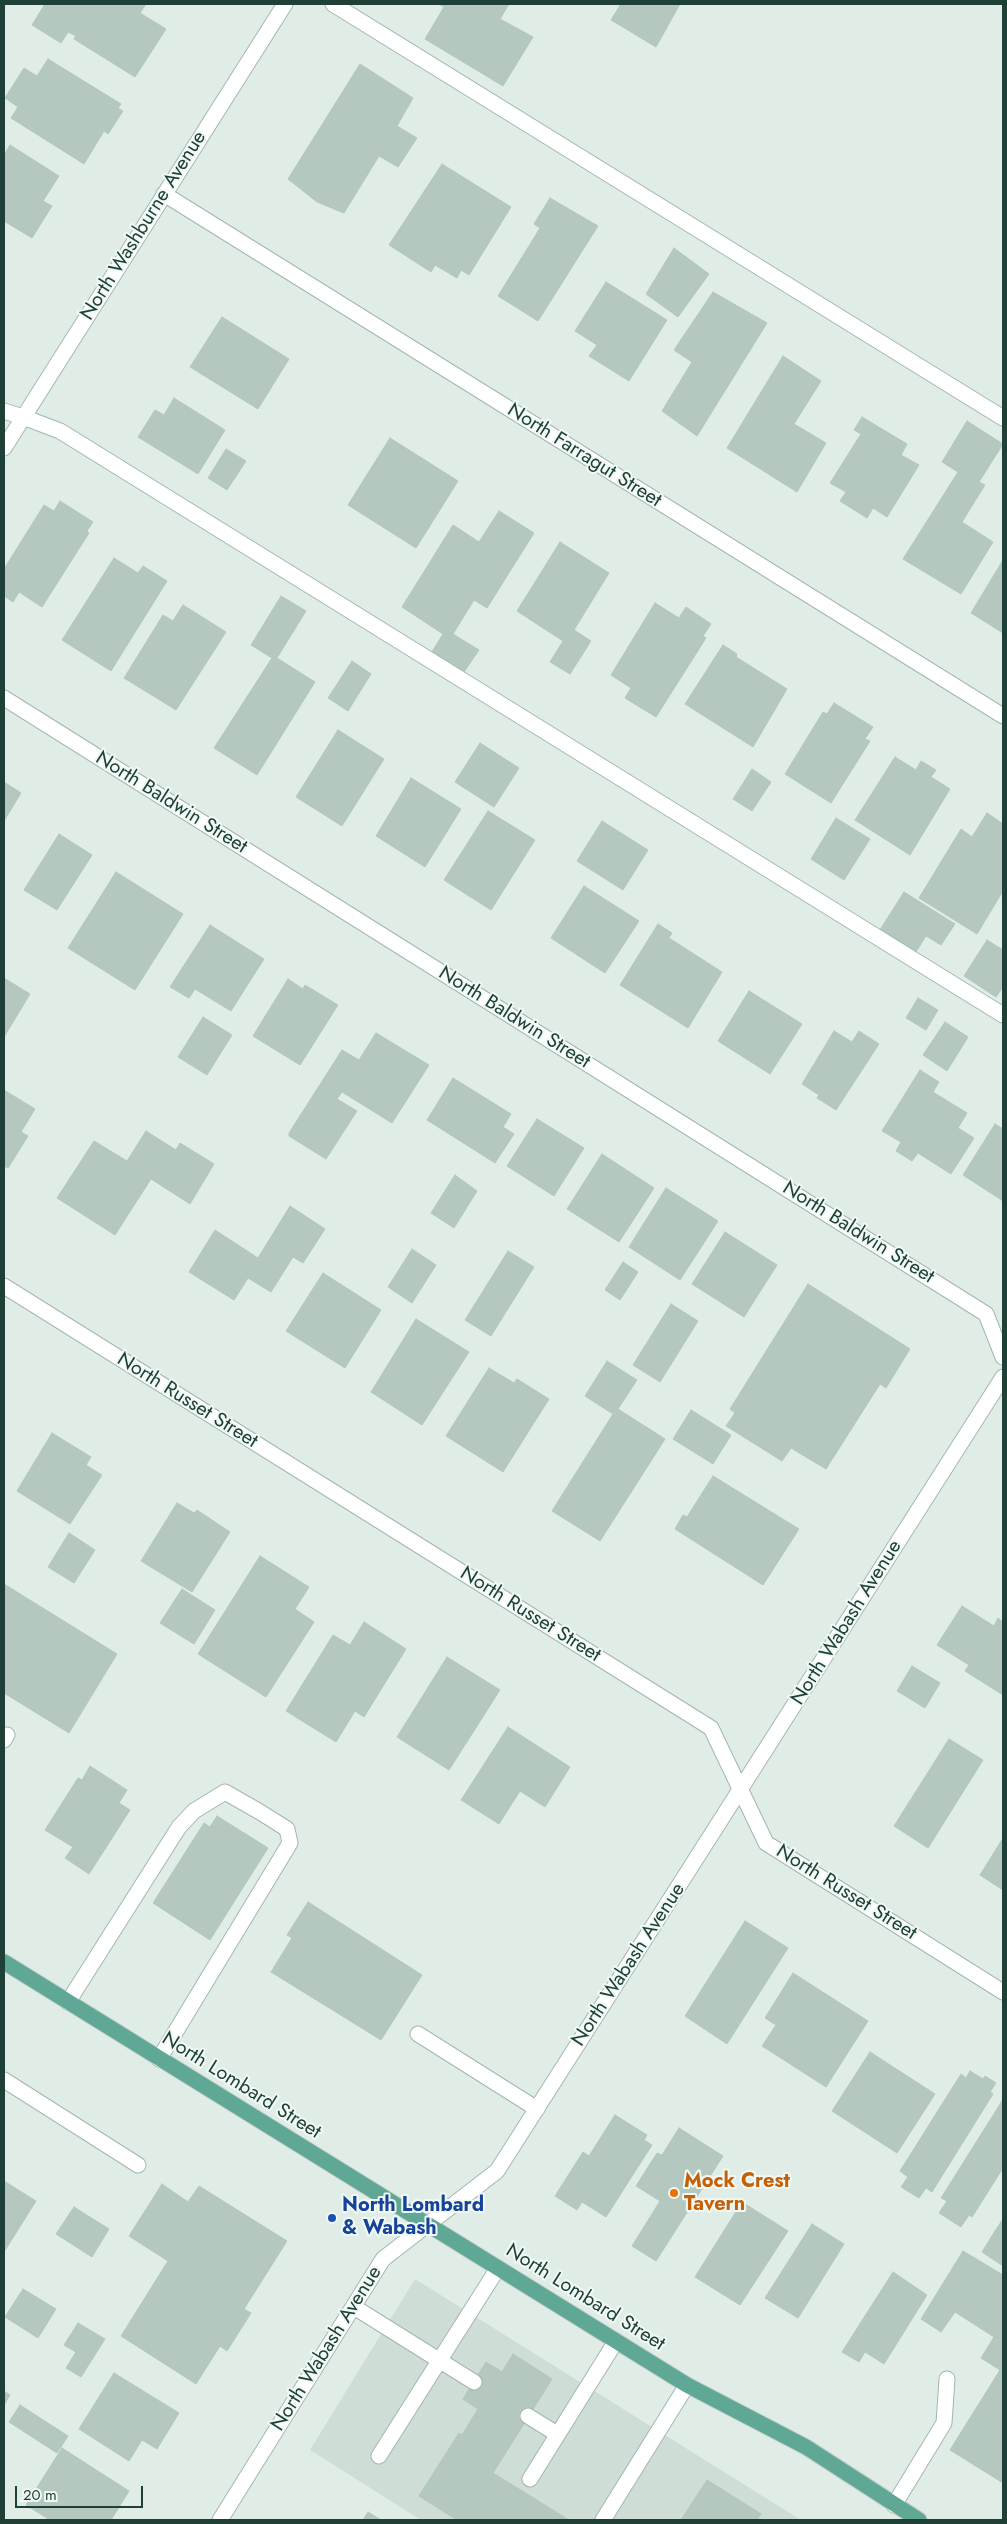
<!DOCTYPE html>
<style>
body{margin:0}
#map{position:relative;width:1007px;height:2524px;overflow:hidden;background:#e0ede7;font-family:Jost,sans-serif}
canvas{display:block}
.frame{position:absolute;inset:0;border:5px solid #1e4036;pointer-events:none}
.scale{position:absolute;left:15px;top:2486px;width:128px;height:22px;box-sizing:border-box;border:2px solid #1e4036;border-top:0;padding-left:6px;font-size:15px;line-height:18px;white-space:nowrap;color:#1e4036;-webkit-text-stroke:4px #f1f9f5;paint-order:stroke}
</style>
<div id="map">
<canvas width="1007" height="2524"></canvas>
<div class="frame"></div>
<div class="scale">20 m</div>
</div>
<script>
const c = document.querySelector('canvas').getContext('2d');
c.lineJoin = 'round';
function fillPath(path, color) { c.fillStyle = color; c.fill(path, 'evenodd'); }
const shape = rows => new Path2D(rows.map(r => 'M' + r).join(''));
function stroke(path, color, width, dash) { c.strokeStyle = color; c.lineWidth = width; c.lineCap = dash ? 'butt' : 'round'; c.setLineDash(dash || []); c.stroke(path); }
function label(font, color, halo, rows, align = 'center') {
  c.font = font + ' Jost,sans-serif'; c.lineWidth = 4; c.setLineDash([]); c.textBaseline = 'middle'; c.strokeStyle = halo; c.fillStyle = color; for (const [text, x, y, turn = 0] of rows) {
    c.save(); c.translate(x, y); c.rotate((+turn || 0) * Math.PI / 180); c.textAlign = isNaN(turn) ? turn : align; if (halo) c.strokeText(text, 0, 0); c.fillText(text, 0, 0); c.restore();
  }
}
fillPath(shape([
 [415,2279,801,2520,421,2520,310,2450]
]), '#ceddd6');
const building = shape([
 [45,4,146,4,140,13,166,29,135,77,74,39,76,36,68,32,61,43,32,25,45,4],
 [439,4,509,4,500,19,533,37,503,86,425,39,444,7,439,4],
 [621,4,680,4,656,47,611,20,621,4],
 [48,59,121,104,118,108,123,111,108,134,104,131,84,164,11,118,18,107,5,98,24,68,37,76,48,59],
 [360,64,413,98,397,126,417,138,398,167,379,156,344,213,317,202,288,179,360,64],
 [10,145,59,176,43,201,52,206,32,238,4,221,4,155,10,145],
 [442,164,511,207,469,275,461,270,457,278,435,265,431,272,389,245,442,164],
 [550,198,598,226,538,321,498,296,540,228,534,224,550,198],
 [674,248,709,274,678,317,646,294,674,248],
 [606,282,667,320,629,381,589,356,597,345,575,331,606,282],
 [713,292,767,323,697,436,662,411,692,362,674,350,713,292],
 [222,317,289,359,258,409,190,367,222,317],
 [783,356,821,381,794,424,826,443,797,492,727,448,783,356],
 [174,398,225,430,198,474,138,437,155,410,164,415,174,398],
 [862,417,907,444,901,455,919,465,887,517,873,508,867,518,840,501,846,492,830,483,861,434,854,430,862,417],
 [967,421,1003,444,979,482,985,485,962,522,993,542,961,594,903,559,958,472,942,462,967,421],
 [390,438,458,481,416,548,348,505,390,438],
 [226,449,246,461,227,490,208,478,226,449],
 [60,501,93,522,87,531,89,533,42,607,19,592,13,602,4,596,4,569,44,505,54,511,60,501],
 [499,511,534,533,487,608,474,600,453,634,479,650,462,675,430,655,443,634,402,607,453,525,479,542,499,511],
 [560,542,609,573,574,630,591,641,570,674,550,662,563,641,517,611,560,542],
 [114,558,138,573,143,566,167,581,111,671,62,640,114,558],
 [1003,560,1003,633,971,613,1003,560],
 [281,596,306,611,277,658,315,682,257,775,214,748,272,658,251,645,281,596],
 [655,603,679,618,686,607,711,624,703,636,706,638,656,717,625,698,631,688,611,675,655,603],
 [183,605,226,632,176,710,124,678,163,615,173,621,183,605],
 [723,645,737,654,736,657,787,689,753,747,685,704,723,645],
 [352,661,371,674,348,711,328,698,352,661],
 [834,703,873,727,865,739,870,741,831,803,785,774,823,712,827,714,834,703],
 [338,730,384,759,342,826,296,797,338,730],
 [480,743,519,768,494,807,455,782,480,743],
 [895,757,916,770,921,761,936,770,931,777,950,789,910,855,855,820,895,757],
 [752,769,771,782,752,811,733,799,752,769],
 [411,778,461,809,425,867,376,836,411,778],
 [4,782,21,793,4,821,4,782],
 [488,811,535,840,491,910,444,880,488,811],
 [987,813,1003,824,1003,891,977,934,919,898,961,829,972,837,987,813],
 [836,818,870,839,844,880,811,859,836,818],
 [602,821,648,850,623,890,577,861,602,821],
 [59,834,92,855,57,910,24,890,59,834],
 [116,872,183,914,135,990,68,948,116,872],
 [584,886,639,921,605,973,551,938,584,886],
 [904,892,955,924,941,945,926,936,916,952,880,930,904,892],
 [658,924,672,933,669,938,722,972,688,1028,620,985,658,924],
 [210,925,264,959,231,1011,195,989,189,998,170,987,210,925],
 [987,940,1003,950,1003,987,996,997,964,976,987,940],
 [4,978,30,994,4,1037,4,978],
 [288,979,303,989,305,985,338,1005,300,1065,253,1036,288,979],
 [749,991,802,1024,770,1074,718,1041,749,991],
 [918,998,938,1010,926,1030,906,1018,918,998],
 [203,1017,232,1035,207,1075,178,1057,203,1017],
 [945,1022,968,1037,947,1071,923,1055,945,1022],
 [834,1031,852,1042,859,1031,879,1044,836,1110,817,1098,819,1095,802,1084,834,1031],
 [376,1033,429,1065,392,1123,342,1092,337,1099,357,1111,326,1159,289,1136,289,1133,342,1050,359,1060,376,1033],
 [920,1070,939,1082,933,1092,967,1113,958,1128,974,1138,951,1174,918,1153,912,1161,896,1151,901,1142,882,1131,920,1070],
 [453,1078,511,1114,503,1127,514,1134,495,1163,427,1120,453,1078],
 [4,1090,35,1109,21,1132,28,1136,8,1168,4,1166,4,1090],
 [537,1119,584,1148,554,1196,507,1166,537,1119],
 [995,1124,1003,1129,1003,1201,963,1175,995,1124],
 [146,1131,176,1150,180,1143,214,1164,190,1204,151,1179,115,1235,57,1198,94,1141,127,1161,146,1131],
 [602,1154,654,1188,619,1242,567,1209,602,1154],
 [455,1175,477,1191,454,1228,431,1213,455,1175],
 [666,1188,718,1221,680,1280,629,1247,666,1188],
 [290,1206,325,1229,303,1263,293,1257,271,1292,248,1278,234,1300,189,1272,215,1230,258,1258,290,1206],
 [725,1232,777,1265,744,1317,692,1284,725,1232],
 [412,1249,436,1265,412,1303,388,1287,412,1249],
 [508,1251,534,1267,491,1336,465,1320,508,1251],
 [623,1262,638,1272,620,1300,605,1290,623,1262],
 [323,1273,381,1310,345,1368,286,1331,323,1273],
 [808,1284,910,1349,886,1388,880,1384,826,1469,791,1448,782,1461,726,1426,735,1413,730,1409,808,1284],
 [671,1304,698,1321,660,1382,633,1365,671,1304],
 [416,1319,469,1352,422,1425,371,1392,416,1319],
 [607,1361,637,1380,618,1409,665,1439,600,1541,552,1511,613,1414,585,1396,607,1361],
 [489,1368,514,1383,517,1379,549,1399,503,1472,446,1436,489,1368],
 [691,1410,731,1435,713,1464,673,1439,691,1410],
 [52,1433,91,1457,86,1465,102,1475,70,1524,17,1491,52,1433],
 [713,1476,799,1529,763,1585,675,1529,683,1515,687,1517,713,1476],
 [177,1503,194,1513,197,1510,230,1532,192,1592,141,1561,177,1503],
 [69,1533,95,1550,74,1583,48,1567,69,1533],
 [260,1556,309,1587,295,1609,314,1622,266,1697,198,1654,260,1556],
 [4,1584,117,1654,69,1733,4,1693,4,1584],
 [182,1589,215,1610,194,1644,160,1623,182,1589],
 [962,1606,994,1626,998,1618,1003,1622,1003,1695,965,1671,969,1665,937,1645,962,1606],
 [364,1622,406,1649,364,1717,355,1711,336,1742,286,1711,333,1635,350,1645,364,1622],
 [447,1657,500,1690,449,1770,397,1737,447,1657],
 [912,1666,940,1683,925,1708,897,1691,912,1666],
 [508,1727,570,1767,545,1807,520,1791,499,1824,461,1800,508,1727],
 [949,1739,983,1760,928,1848,894,1826,949,1739],
 [90,1766,127,1790,119,1803,130,1810,89,1874,65,1858,73,1847,45,1830,78,1778,82,1780,90,1766],
 [217,1816,268,1848,210,1940,153,1903,204,1823,210,1827,217,1816],
 [1003,1838,1003,1890,980,1875,1003,1838],
 [308,1902,422,1975,381,2040,271,1972,292,1938,287,1935,308,1902],
 [745,1921,788,1948,727,2044,685,2016,745,1921],
 [793,1973,868,2021,826,2087,762,2046,776,2025,765,2018,793,1973],
 [870,2052,935,2094,897,2153,832,2111,870,2052],
 [970,2071,983,2079,985,2076,996,2083,990,2092,993,2094,932,2192,926,2188,919,2198,901,2187,908,2177,900,2171,961,2074,966,2078,970,2071],
 [1002,2101,1003,2168,972,2217,969,2215,961,2227,939,2213,947,2201,941,2198,1002,2101],
 [615,2115,647,2135,644,2140,652,2145,606,2217,582,2202,577,2210,555,2196,583,2152,589,2156,615,2115],
 [679,2128,723,2156,656,2261,632,2246,660,2201,636,2186,657,2153,662,2155,679,2128],
 [4,2181,36,2201,4,2252,4,2181],
 [162,2184,188,2202,199,2186,287,2241,244,2309,251,2313,227,2351,220,2346,196,2384,121,2336,168,2261,129,2236,162,2184],
 [742,2202,788,2231,740,2305,695,2277,742,2202],
 [74,2207,109,2229,92,2257,56,2234,74,2207],
 [1003,2219,1003,2236,995,2231,1003,2219],
 [812,2224,844,2244,798,2318,765,2298,812,2224],
 [995,2231,1003,2236,1003,2266,982,2252,995,2231],
 [963,2251,1003,2275,1003,2483,950,2450,1000,2370,981,2358,994,2337,955,2312,941,2332,921,2319,963,2251],
 [893,2272,927,2295,884,2364,865,2352,859,2362,842,2352,893,2272],
 [23,2289,56,2309,38,2338,5,2317,23,2289],
 [78,2323,105,2339,81,2377,66,2368,76,2352,64,2345,78,2323],
 [513,2354,552,2379,493,2473,569,2520,457,2520,419,2496,459,2433,462,2435,478,2409,463,2399,486,2362,502,2372,513,2354],
 [114,2373,179,2413,157,2449,142,2440,129,2461,79,2429,114,2373],
 [4,2391,10,2395,4,2405,4,2391],
 [20,2405,68,2436,57,2453,9,2422,20,2405],
 [62,2448,129,2491,111,2520,50,2520,26,2505,62,2448],
 [707,2480,761,2514,757,2520,681,2520,707,2480],
 [368,2512,381,2520,363,2520,368,2512]
]);
fillPath(building, '#b5c8c0');
stroke(building, '#b2c7be', 1);
const service = shape([
 [333,4,1003,418],
 [23,417,60,431,1003,1015],
 [4,1740,7,1735],
 [68,2002,179,1827,194,1811,225,1792,260,1812,287,1829,290,1843,159,2059],
 [418,2034,537,2109],
 [4,2080,138,2165],
 [354,2307,474,2382],
 [528,2416,557,2434],
 [379,2456,498,2268],
 [530,2479,616,2341],
 [894,2505,944,2423,947,2379],
 [603,2520,687,2385]
]);
const minor = shape([
 [164,194,1003,716],
 [4,411,23,417],
 [4,448,285,4],
 [4,698,986,1314,1003,1357],
 [4,1286,711,1728,766,1843,1003,1992],
 [220,2520,383,2259,497,2171,1003,1377]
]);
const primary = shape([
 [4,1962,687,2385,806,2447,919,2520]
]);
stroke(service, '#a2b6ae', 17);
stroke(minor, '#a2b6ae', 17);
stroke(primary, '#c0cac7', 17);
stroke(service, '#fff', 15);
stroke(minor, '#fff', 15);
stroke(primary, '#5fa895', 15);
for (const [x, y, r, color] of [
 [674,2193,5,"#e8710a"],
 [332,2218,5,"#1a4fb4"]
]) { const dot = new Path2D(); dot.arc(x, y, r, 0, 2 * Math.PI); c.fillStyle = color; c.fill(dot); stroke(dot, '#f1f9f5', 2); }
label('20px', '#1e4036', '#f1f9f5', [
 ["North Washburne Avenue",144,226,-58],
 ["North Farragut Street",584,456,32],
 ["North Baldwin Street",171,803,32],
 ["North Baldwin Street",514,1018,32],
 ["North Baldwin Street",858,1233,32],
 ["North Russet Street",187,1401,32],
 ["North Russet Street",530,1615,32],
 ["North Wabash Avenue",847,1623,-58],
 ["North Russet Street",846,1893,32],
 ["North Wabash Avenue",629,1965,-57],
 ["North Lombard Street",241,2086,32],
 ["North Lombard Street",585,2298,32],
 ["North Wabash Avenue",327,2349,-58]
]);
label('bold 20px', '#c56008', '#f1f9f5', [
 ["Mock Crest",684,2182],
 ["Tavern",684,2205]
], 'left');
label('bold 20px', '#164399', '#f1f9f5', [
 ["North Lombard",342,2206],
 ["& Wabash",342,2229]
], 'left');
</script>
